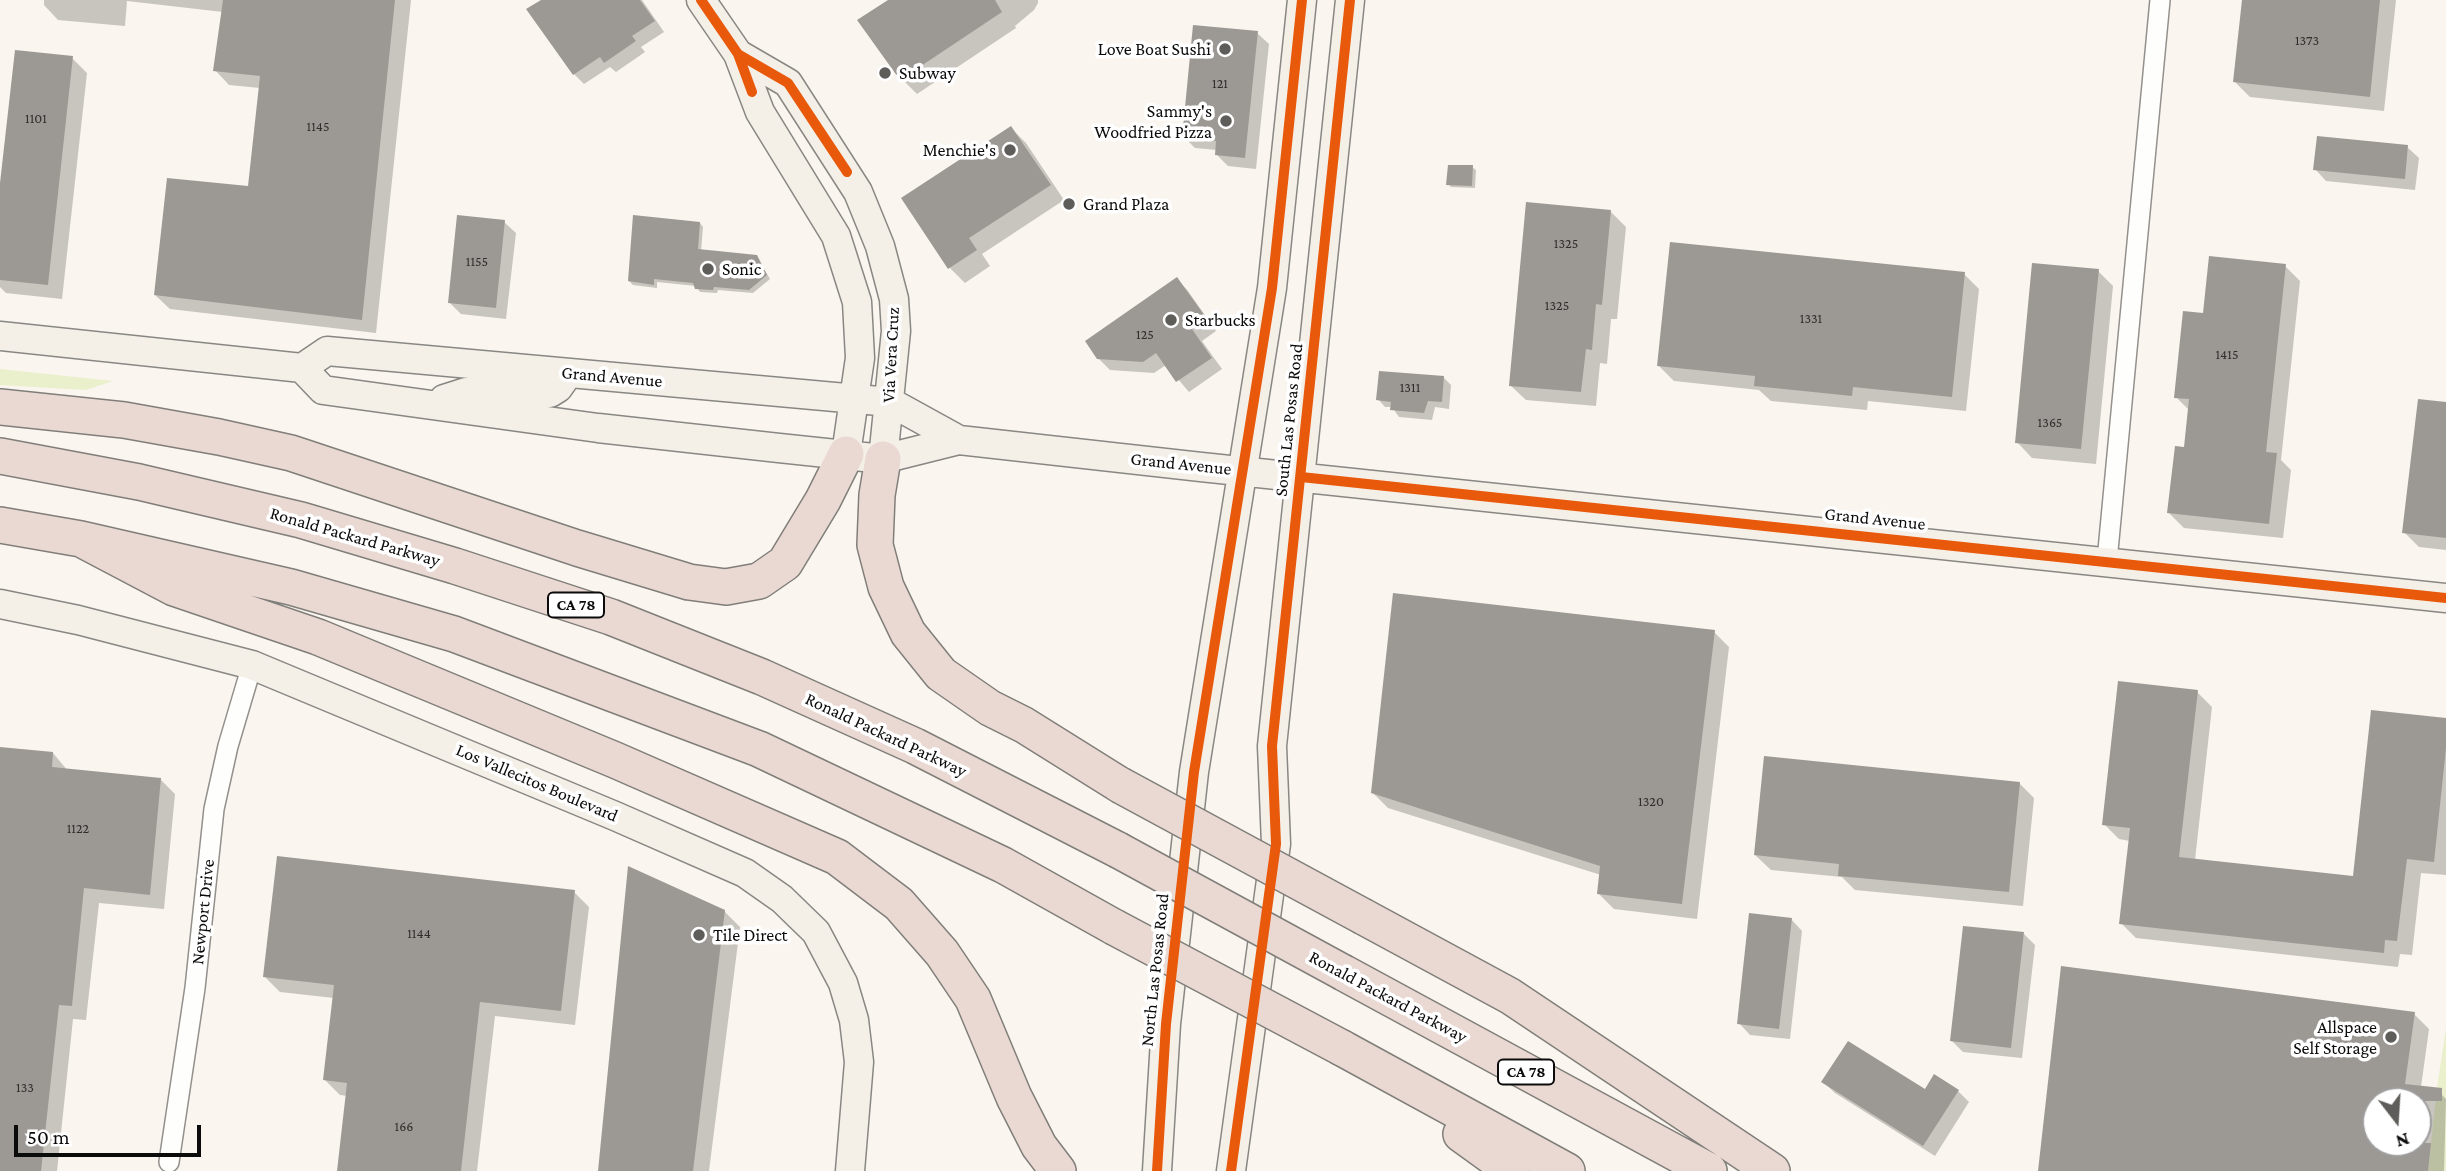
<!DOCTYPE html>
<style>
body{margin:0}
#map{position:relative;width:2446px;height:1171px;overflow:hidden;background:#faf5ee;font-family:"Crimson Pro",serif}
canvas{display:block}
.north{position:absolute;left:2362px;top:1087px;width:70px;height:70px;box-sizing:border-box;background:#fff;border:2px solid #9d9d9d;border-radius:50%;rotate:163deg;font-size:19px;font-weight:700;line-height:28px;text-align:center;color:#0b0b0b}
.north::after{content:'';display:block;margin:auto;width:24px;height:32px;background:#5f5d5a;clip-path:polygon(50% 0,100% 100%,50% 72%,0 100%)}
.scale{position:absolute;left:14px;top:1125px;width:187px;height:32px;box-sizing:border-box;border:4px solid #0b0b0b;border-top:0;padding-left:9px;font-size:21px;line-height:24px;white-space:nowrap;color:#0b0b0b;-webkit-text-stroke:5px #fff;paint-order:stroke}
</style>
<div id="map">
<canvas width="2446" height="1171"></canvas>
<div class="north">N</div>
<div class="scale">50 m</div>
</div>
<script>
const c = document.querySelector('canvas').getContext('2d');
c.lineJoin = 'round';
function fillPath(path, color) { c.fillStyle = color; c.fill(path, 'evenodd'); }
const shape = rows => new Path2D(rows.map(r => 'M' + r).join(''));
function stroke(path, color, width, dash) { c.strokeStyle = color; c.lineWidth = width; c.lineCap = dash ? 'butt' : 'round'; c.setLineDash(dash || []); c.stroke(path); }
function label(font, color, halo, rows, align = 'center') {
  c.font = font + ' "Crimson Pro",serif'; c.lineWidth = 7; c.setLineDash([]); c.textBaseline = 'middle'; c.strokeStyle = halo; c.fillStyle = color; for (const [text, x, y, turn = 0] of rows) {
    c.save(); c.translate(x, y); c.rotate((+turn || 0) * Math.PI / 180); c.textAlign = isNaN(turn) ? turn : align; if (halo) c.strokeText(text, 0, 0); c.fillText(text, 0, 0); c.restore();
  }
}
fillPath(shape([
 [0,369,113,381,86,390,0,385],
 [2446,1028,2446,1171,2428,1171,2437,1088]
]), '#eaf0cc');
fillPath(shape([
 [44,0,411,0,376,333,170,309,155,295,250,188,260,88,229,85,215,70,223,12,127,1,125,26,58,20,44,5],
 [544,0,642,0,664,32,641,47,645,52,616,72,610,67,584,84,574,74],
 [891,0,1038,0,1038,3,1034,10,1015,26,1016,28,917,94,902,79,860,20],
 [2244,0,2396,0,2384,111,2250,97,2235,82],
 [1257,33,1269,44,1256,169,1228,166,1216,154,1217,150,1195,148,1184,137],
 [72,58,87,73,62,299,6,293,0,287,0,199],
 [1011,128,1026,143,1064,200,982,254,990,266,965,283,950,268],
 [2407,147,2419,158,2415,190,2326,181,2315,169],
 [1472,167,1476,170,1475,188,1451,187,1448,184],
 [1611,212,1626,227,1617,319,1611,319,1607,364,1600,363,1596,406,1526,400,1510,385],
 [504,222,516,233,506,319,461,314,450,303],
 [700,223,703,227,701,251,757,257,770,279,753,293,718,290,717,293,700,292,696,286,657,282,657,288,633,285,629,281],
 [2285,266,2300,281,2281,460,2291,470,2283,538,2184,528,2169,513,2186,449,2190,411,2176,397,2204,314],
 [2098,271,2113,286,2096,464,2032,458,2017,442],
 [1964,274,1979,289,1966,411,1868,401,1867,410,1771,401,1759,390,1674,381,1659,366],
 [1177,279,1188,291,1216,331,1202,341,1222,369,1189,392,1166,365,1154,373,1110,370,1098,358],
 [1443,377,1451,385,1449,409,1435,407,1432,420,1399,417,1392,407,1385,407,1378,399],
 [2446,404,2446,550,2419,547,2404,532],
 [1714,632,1729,647,1697,919,1614,909,1599,894,1601,875,1388,808,1373,793],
 [2197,692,2212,707,2195,860,2355,878,2446,720,2446,875,2421,873,2412,955,2400,954,2398,967,2136,938,2121,923,2130,841,2119,839,2104,824],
 [0,749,53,753,68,771,160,779,175,794,164,909,99,903,86,1020,73,1019,57,1171,0,1171],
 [2019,783,2034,798,2023,906,1855,890,1842,877,1771,870,1755,855],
 [574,892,589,907,575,1025,495,1016,477,1171,339,1171,347,1096,340,1095,325,1080,334,998,280,992,265,977],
 [724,911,740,927,709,1171,599,1171],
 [1791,919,1802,931,1790,1039,1750,1035,1739,1023],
 [2024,934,2035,945,2022,1058,1963,1052,1952,1041],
 [2414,1014,2429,1029,2421,1087,2436,1089,2446,1099,2444,1171,2039,1171],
 [2376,1101,2418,1101,2418,1143,2376,1143],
 [1823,1082,1926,1092,1958,1091,1969,1102,1935,1156,1835,1093]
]), '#0003');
fillPath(shape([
 [223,0,395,0,362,320,154,295,167,178,248,186,260,76,213,71],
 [541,0,640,0,655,21,632,36,636,41,604,63,600,57,573,75,526,9],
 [888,0,995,0,1002,12,900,80,857,20],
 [2242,0,2380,0,2370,97,2233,82],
 [1193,25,1258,31,1245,158,1215,155,1216,141,1182,138],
 [15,50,73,56,48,285,0,280,0,183],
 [1011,126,1051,185,969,238,977,250,948,269,901,198],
 [2317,136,2408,145,2405,179,2313,170],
 [1448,165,1473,165,1472,186,1446,185],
 [1526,202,1611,210,1602,305,1596,304,1592,350,1586,349,1581,392,1509,386],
 [457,215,505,220,496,308,448,303],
 [633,215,700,222,698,249,757,255,767,275,749,290,714,287,713,290,695,289,693,283,654,279,654,285,628,281],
 [1670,242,1965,272,1952,397,1853,387,1852,396,1754,386,1755,376,1657,366],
 [2209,256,2286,264,2266,452,2277,453,2269,524,2167,513,2175,446,2184,447,2189,399,2174,398,2183,311,2203,313],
 [2032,263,2099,269,2081,449,2015,443],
 [1177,277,1207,319,1192,329,1212,358,1176,382,1156,353,1143,362,1097,359,1085,341],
 [1379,371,1444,376,1442,402,1428,401,1424,413,1390,410,1391,402,1376,400],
 [2418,399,2446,402,2446,538,2402,533],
 [1393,593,1715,630,1682,904,1597,894,1600,866,1371,793],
 [2118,681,2198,690,2179,857,2353,876,2371,710,2446,718,2446,748,2434,862,2407,859,2397,941,2385,940,2384,953,2119,924,2130,828,2102,825],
 [0,747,53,752,52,767,161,778,150,895,84,888,72,1006,59,1005,41,1171,0,1171],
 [1764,756,2020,782,2009,892,1838,876,1839,864,1754,855],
 [277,856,575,890,561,1011,480,1002,461,1171,337,1171,347,1083,323,1080,334,985,263,977],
 [628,866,725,910,693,1171,598,1171],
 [1749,913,1792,918,1779,1029,1737,1024],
 [1963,926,2024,932,2011,1048,1950,1041],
 [2061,966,2415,1012,2405,1084,2442,1088,2442,1101,2376,1101,2376,1143,2431,1143,2428,1171,2038,1171],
 [1848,1041,1925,1089,1934,1074,1959,1090,1923,1146,1821,1082]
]), '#9c9894');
const street = shape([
 [2107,561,2160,0],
 [169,1162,195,988,214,809,228,746,252,665]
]);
const secondary = shape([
 [701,0,738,54,760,112,836,236,857,302,860,358,846,454],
 [738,54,788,83,858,192,880,246,894,299,896,331,883,459],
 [0,336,302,368,323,390,598,428,779,448,883,459,959,440,1201,467,2446,598],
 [302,368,327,351,890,402,959,440],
 [444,399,466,392,550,393,558,388,563,381,564,373],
 [0,604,78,620,252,665,615,816,745,873,782,899,816,932,843,983,854,1020,859,1062,850,1171],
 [1157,1171,1166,1024,1194,772,1272,288,1302,0],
 [1231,1171,1276,844,1272,746,1350,0]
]);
const highway = shape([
 [0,407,124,420,219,437,291,453,577,548,689,582,726,587,759,581,785,563,823,500,846,454],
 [0,456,139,482,301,520,455,566,611,617,762,677,915,746,1118,850],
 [883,459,877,495,875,545,886,587,908,633,941,674,990,708,1024,725,1120,785],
 [0,525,81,539,291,587,454,634,759,749,1003,865,1114,927],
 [81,539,174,588,318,637,615,760,837,857,899,904,942,953,973,999,1014,1097,1039,1146,1058,1171],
 [1364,917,1510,996,1772,1171],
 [1344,973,1709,1171],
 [1342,1048,1567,1171],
 [1461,1134,1512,1171]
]);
stroke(street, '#93908d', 22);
stroke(secondary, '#898784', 31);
stroke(highway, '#807e7a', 38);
stroke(street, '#fefefc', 19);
stroke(secondary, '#f4f0e8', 28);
stroke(highway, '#ead9d3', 35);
const highwayBridge = shape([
 [1120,785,1364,917],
 [1118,850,1344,973],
 [1114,927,1342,1048]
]);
stroke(highwayBridge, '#807e7a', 38, []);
stroke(highwayBridge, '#ead9d3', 35);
stroke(shape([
 [701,0,738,54,752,92],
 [738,54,788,83,847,172],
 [1301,477,2446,598],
 [1157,1171,1166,1024,1194,772,1272,288,1302,0],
 [1231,1171,1276,844,1272,746,1350,0]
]), '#e8590c', 10);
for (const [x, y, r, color] of [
 [1225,49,7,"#5f5d5a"],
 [885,73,7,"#5f5d5a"],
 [1226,121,7,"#5f5d5a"],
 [1010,150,7,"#5f5d5a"],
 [1069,204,7,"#5f5d5a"],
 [708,269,7,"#5f5d5a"],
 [1171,320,7,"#5f5d5a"],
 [699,935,7,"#5f5d5a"],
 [2391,1037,7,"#5f5d5a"]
]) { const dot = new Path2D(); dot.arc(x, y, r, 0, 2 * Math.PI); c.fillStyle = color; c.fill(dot); stroke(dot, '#fff', 2.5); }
label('14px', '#2f2e2d', null, [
 ["1373",2307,41],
 ["121",1220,84],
 ["1101",36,119],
 ["1145",318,127],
 ["1325",1566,244],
 ["1155",477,262],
 ["1325",1557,306],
 ["1331",1811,319],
 ["125",1145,335],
 ["1415",2227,355],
 ["1311",1410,388],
 ["1365",2050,423],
 ["1320",1651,802],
 ["1122",78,829],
 ["1144",419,934],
 ["133",25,1088],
 ["166",404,1127]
]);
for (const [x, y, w] of [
 [576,605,56],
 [1526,1072,56]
]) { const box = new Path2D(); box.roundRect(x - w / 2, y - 12.5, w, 25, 5); c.fillStyle = '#fff'; c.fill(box); stroke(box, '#0b0b0b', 2); }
label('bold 16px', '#0b0b0b', null, [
 ["CA 78",576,605],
 ["CA 78",1526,1072]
]);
label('18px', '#0b0b0b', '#fff', [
 ["Love Boat Sushi",1211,49,"right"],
 ["Subway",899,73],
 ["Sammy's",1212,111,"right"],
 ["Woodfried Pizza",1212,132,"right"],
 ["Menchie's",996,150,"right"],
 ["Grand Plaza",1083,204],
 ["Sonic",722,269],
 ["Starbucks",1185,320],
 ["Tile Direct",713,935],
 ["Allspace",2377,1027,"right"],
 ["Self Storage",2377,1048,"right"]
], 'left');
label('18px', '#0b0b0b', '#fff', [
 ["Via Vera Cruz",891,355,-87],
 ["Grand Avenue",612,377,5],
 ["South Las Posas Road",1289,420,-84],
 ["Grand Avenue",1181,464,6],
 ["Grand Avenue",1875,519,6],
 ["Ronald Packard Parkway",355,537,16],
 ["Ronald Packard Parkway",886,735,25],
 ["Los Vallecitos Boulevard",537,783,23],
 ["Newport Drive",203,912,-84],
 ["North Las Posas Road",1155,970,-84],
 ["Ronald Packard Parkway",1388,997,28]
]);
</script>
